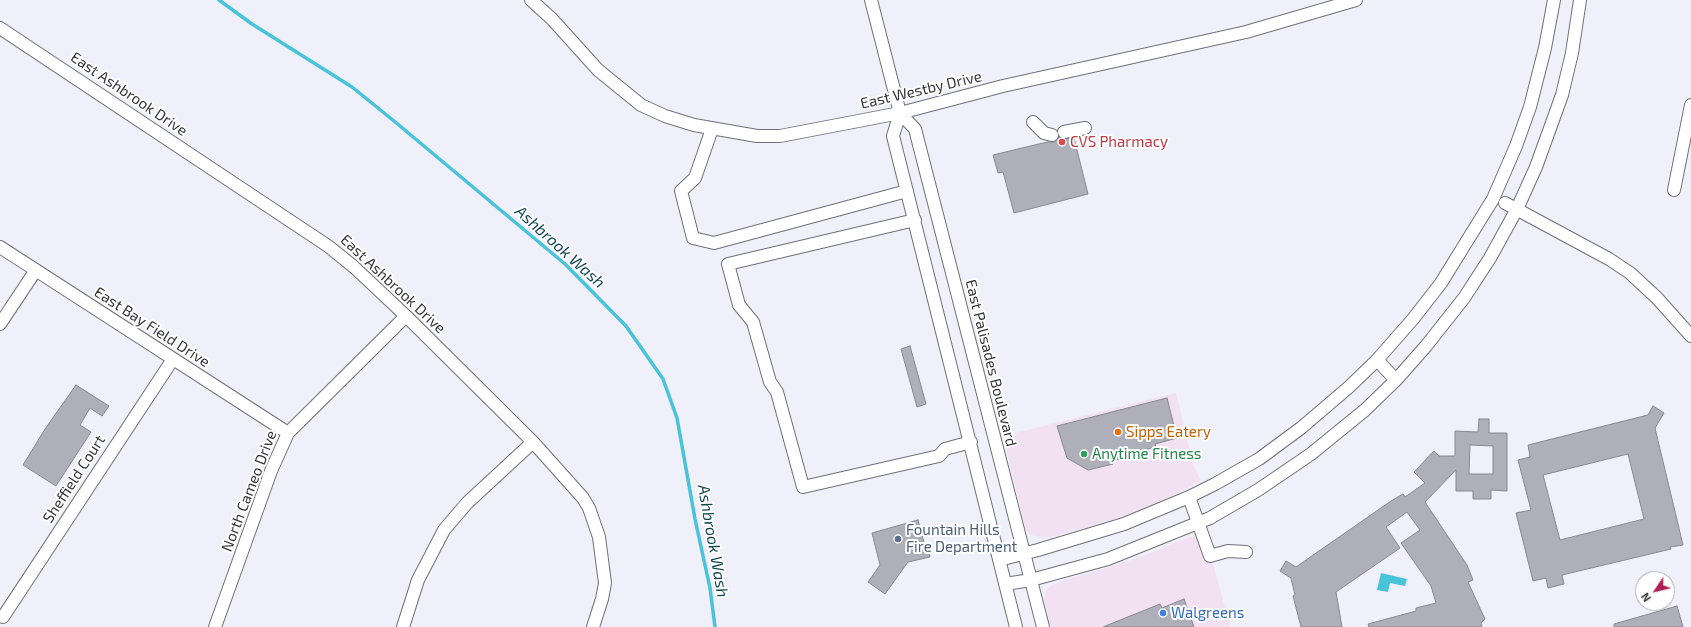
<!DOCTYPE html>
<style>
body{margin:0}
#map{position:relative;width:1691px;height:627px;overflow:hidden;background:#f0f0fa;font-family:"Exo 2",sans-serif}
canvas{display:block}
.north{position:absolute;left:1635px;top:571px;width:40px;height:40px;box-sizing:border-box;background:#fefefe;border:1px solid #aeaeb0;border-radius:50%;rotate:235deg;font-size:11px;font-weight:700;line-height:16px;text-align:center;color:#36363a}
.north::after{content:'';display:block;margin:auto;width:14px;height:18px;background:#ae1f55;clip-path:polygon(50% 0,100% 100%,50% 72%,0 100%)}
</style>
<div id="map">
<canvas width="1691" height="627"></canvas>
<div class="north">N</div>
</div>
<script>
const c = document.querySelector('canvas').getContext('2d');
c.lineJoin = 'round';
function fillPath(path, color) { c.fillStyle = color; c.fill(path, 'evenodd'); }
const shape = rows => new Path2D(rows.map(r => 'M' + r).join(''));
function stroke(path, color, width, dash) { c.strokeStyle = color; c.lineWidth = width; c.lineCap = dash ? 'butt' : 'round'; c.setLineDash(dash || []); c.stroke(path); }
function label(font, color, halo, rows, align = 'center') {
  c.font = font + ' "Exo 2",sans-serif'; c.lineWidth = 4; c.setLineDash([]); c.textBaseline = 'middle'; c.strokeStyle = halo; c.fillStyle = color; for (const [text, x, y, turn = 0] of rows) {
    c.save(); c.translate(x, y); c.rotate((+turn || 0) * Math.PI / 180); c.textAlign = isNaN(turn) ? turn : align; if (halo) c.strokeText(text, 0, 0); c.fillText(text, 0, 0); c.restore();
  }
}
fillPath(shape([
 [1176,393,1193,464,1201,481,1141,511,1098,524,1046,538,1036,537,1030,534,1026,530,1003,436],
 [1205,533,1230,627,1051,627,1044,600,1046,590,1052,585,1062,581,1100,570,1143,556,1179,541]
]), '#f2e1f2');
fillPath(shape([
 [1381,573,1407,579,1405,586,1390,583,1388,592,1377,590]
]), '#49c3da');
stroke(shape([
 [219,0,252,24,352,87,394,121,565,264,626,326,663,379,677,418,695,519,710,588,715,627]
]), '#49c3da', 3.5);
const building = shape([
 [1059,137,1065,139,1074,138,1088,194,1014,213,1003,172,998,173,993,155,1047,142,1054,142,1059,137],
 [910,346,926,404,917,407,901,349,910,346],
 [76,385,109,406,102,416,90,408,80,425,91,432,56,486,23,465,45,429,76,385],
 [1167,398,1177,438,1155,444,1156,447,1133,452,1134,455,1112,461,1113,464,1088,470,1067,458,1057,426,1167,398],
 [1653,406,1664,413,1655,428,1683,545,1670,547,1671,549,1562,575,1564,584,1548,588,1546,578,1533,581,1516,513,1531,510,1518,460,1530,457,1528,445,1648,415,1653,406],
 [1628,454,1644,519,1560,540,1543,475,1628,454],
 [1479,419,1489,419,1489,433,1507,433,1507,491,1491,490,1491,499,1473,499,1473,491,1456,491,1456,470,1425,502,1467,565,1473,580,1468,582,1485,619,1481,623,1482,627,1369,627,1368,624,1416,611,1416,608,1436,603,1431,586,1401,543,1420,530,1407,512,1386,527,1400,548,1336,592,1342,627,1301,627,1293,596,1295,595,1291,578,1280,571,1286,561,1296,567,1391,501,1403,494,1405,497,1425,483,1414,472,1434,451,1439,456,1455,456,1455,431,1478,432,1479,419],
 [1470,445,1493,446,1493,474,1469,474,1470,445],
 [918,520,925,546,927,545,930,557,908,562,885,594,868,582,880,565,872,533,918,520],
 [1184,599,1194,627,1103,627,1160,604,1162,608,1184,599],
 [1677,606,1683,627,1614,627,1614,624,1677,606]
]);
fillPath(building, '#afafb9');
stroke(building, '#888892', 1);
const minor = shape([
 [531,0,552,19,598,70,641,105,665,116,694,125,757,136,780,136,900,113,1003,86,1246,32,1356,0],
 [871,0,900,113,915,129,1043,627],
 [0,28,328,246,354,267,406,316,533,442,583,498,589,508,599,537,605,583,602,599,593,627],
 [900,113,893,136,1016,627],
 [1033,122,1044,133,1052,135],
 [712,129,695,178,681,191,693,238,714,243,907,191],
 [1064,132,1085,128],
 [1674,190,1691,105],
 [1505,203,1609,259,1630,273,1657,298,1691,336],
 [915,220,728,264,739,305,753,322,770,382,777,392,803,487,939,456,945,449,971,442],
 [0,247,288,433],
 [0,324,36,270],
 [1377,360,1396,380],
 [1189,497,1210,556,1228,551,1246,552],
 [999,560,1038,550,1124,524,1189,497,1215,484,1259,459,1301,428,1349,387,1377,360,1413,319,1441,283,1493,199,1516,146,1530,107,1545,48,1554,0],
 [1005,584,1031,580,1108,559,1210,518,1258,490,1311,454,1365,410,1396,380,1426,346,1464,298,1490,258,1517,209,1536,167,1562,95,1572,53,1580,0],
 [3,617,173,359],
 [215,627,271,471,288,433,406,316],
 [403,627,418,580,444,530,467,503,533,442]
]);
stroke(minor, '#707079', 14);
stroke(minor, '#fff', 12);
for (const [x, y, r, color] of [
 [1062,142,4,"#e0444e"],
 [1118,432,4,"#e8710a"],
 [1084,454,4,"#2e9e5b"],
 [898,539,4,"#5c6f8a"],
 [1163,613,4,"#3f7fe0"]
]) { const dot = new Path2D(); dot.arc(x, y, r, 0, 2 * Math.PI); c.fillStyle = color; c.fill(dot); stroke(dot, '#fefefe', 1.5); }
label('15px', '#36363a', '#fefefe', [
 ["East Westby Drive",921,90,-13],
 ["East Ashbrook Drive",129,94,34],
 ["East Ashbrook Drive",393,284,43],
 ["East Bay Field Drive",152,327,33],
 ["East Palisades Boulevard",991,363,76],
 ["Sheffield Court",74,479,-57],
 ["North Cameo Drive",249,491,-69]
]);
label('15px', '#be3a42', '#fefefe', [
 ["CVS Pharmacy",1070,142]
], 'left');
label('15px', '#c56008', '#fefefe', [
 ["Sipps Eatery",1126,432]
], 'left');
label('15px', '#27864d', '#fefefe', [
 ["Anytime Fitness",1092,454]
], 'left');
label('15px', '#4e5e75', '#fefefe', [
 ["Fountain Hills",906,530],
 ["Fire Department",906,547]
], 'left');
label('15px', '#366cbe', '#fefefe', [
 ["Walgreens",1171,613]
], 'left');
label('italic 16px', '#124751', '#fefefe', [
 ["Ashbrook Wash",560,247,42],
 ["Ashbrook Wash",713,541,80]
]);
</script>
